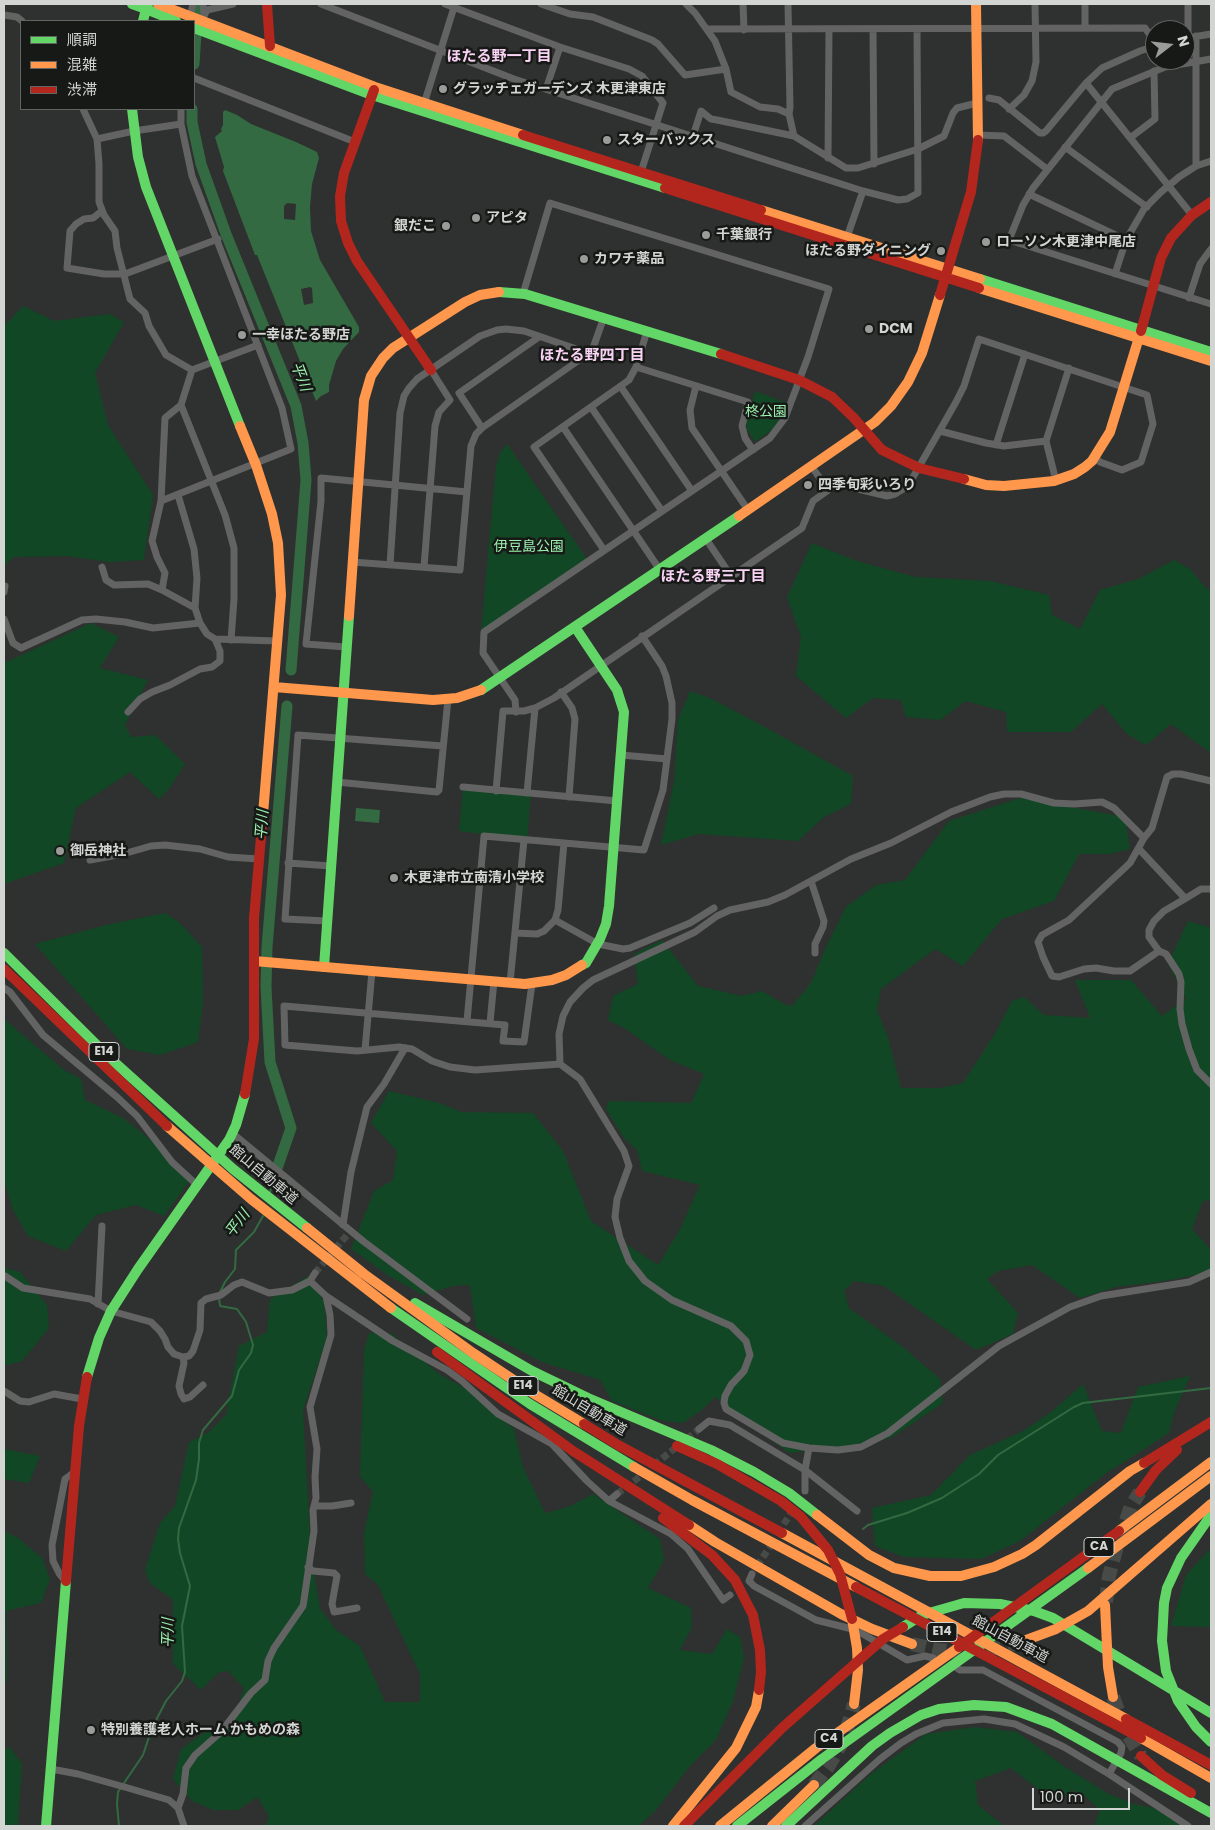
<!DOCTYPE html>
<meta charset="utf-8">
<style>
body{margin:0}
#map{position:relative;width:1215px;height:1830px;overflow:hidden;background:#2e312f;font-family:Poppins,"Noto Sans JP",sans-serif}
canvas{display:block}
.frame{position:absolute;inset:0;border:5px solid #d2d5d2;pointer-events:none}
.legend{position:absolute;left:20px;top:20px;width:175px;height:90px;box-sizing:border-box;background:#171917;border:1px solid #626462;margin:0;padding:6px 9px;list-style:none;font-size:15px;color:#d2d5d2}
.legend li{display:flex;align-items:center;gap:10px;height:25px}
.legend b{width:25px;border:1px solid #626462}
.north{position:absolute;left:1145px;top:20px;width:50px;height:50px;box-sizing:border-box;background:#171917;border:1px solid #626462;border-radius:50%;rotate:74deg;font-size:14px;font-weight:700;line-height:20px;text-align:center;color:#d2d5d2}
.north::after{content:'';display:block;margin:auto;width:18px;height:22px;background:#999c99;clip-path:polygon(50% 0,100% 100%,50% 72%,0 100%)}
.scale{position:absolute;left:1032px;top:1788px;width:98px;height:22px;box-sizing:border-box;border:2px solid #d2d5d2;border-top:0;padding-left:6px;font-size:15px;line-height:18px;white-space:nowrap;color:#d2d5d2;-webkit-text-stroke:4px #171917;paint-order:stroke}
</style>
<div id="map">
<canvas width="1215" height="1830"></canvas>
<div class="frame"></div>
<ul class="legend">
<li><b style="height:6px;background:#63d668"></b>順調</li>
<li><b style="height:6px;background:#ff974d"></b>混雑</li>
<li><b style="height:6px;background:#b3261e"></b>渋滞</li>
</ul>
<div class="north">N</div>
<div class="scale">100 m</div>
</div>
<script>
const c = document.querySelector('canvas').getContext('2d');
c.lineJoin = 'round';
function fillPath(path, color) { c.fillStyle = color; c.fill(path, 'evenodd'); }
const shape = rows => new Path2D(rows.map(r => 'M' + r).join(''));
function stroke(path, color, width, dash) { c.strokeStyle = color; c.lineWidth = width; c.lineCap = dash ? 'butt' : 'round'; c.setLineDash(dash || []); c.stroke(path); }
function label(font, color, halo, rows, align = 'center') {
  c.font = font + ' Poppins,"Noto Sans JP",sans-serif'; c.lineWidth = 5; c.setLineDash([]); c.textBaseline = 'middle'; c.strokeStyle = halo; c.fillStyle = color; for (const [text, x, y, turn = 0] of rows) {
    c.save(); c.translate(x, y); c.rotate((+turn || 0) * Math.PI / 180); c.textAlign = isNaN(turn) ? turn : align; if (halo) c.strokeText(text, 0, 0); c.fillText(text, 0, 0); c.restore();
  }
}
fillPath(shape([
 [23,306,54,321,110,314,124,322,95,373,108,425,153,495,144,560,109,562,66,556,14,557,4,566,4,326],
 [755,391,787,403,778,422,772,430,755,442,747,429,746,423],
 [507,444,587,559,481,631,496,466,500,453],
 [812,543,854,560,915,577,990,581,1049,595,1052,615,1080,629,1100,590,1138,579,1174,560,1190,569,1207,589,1211,590,1211,753,1171,724,1146,745,1127,734,1102,704,1071,732,1007,732,1006,712,966,701,940,720,906,717,901,700,873,698,846,718,796,676,801,637,787,597],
 [91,623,119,637,100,668,148,680,125,725,131,737,155,735,185,764,169,789,159,799,130,772,76,808,64,863,4,884,4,663],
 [690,691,712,699,765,727,853,776,851,804,824,817,798,841,699,834,661,845,674,781,678,720],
 [463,787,531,794,527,840,459,831],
 [1020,798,1125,817,1130,849,1110,854,1079,854,1054,901,1002,919,963,966,935,949,881,989,877,1011,888,1037,901,1088,940,1088,963,1083,996,1032,1012,1001,1024,997,1044,1015,1090,1018,1075,980,1131,980,1162,1016,1186,998,1168,964,1188,921,1211,928,1211,1200,1203,1201,1192,1229,1211,1250,1211,1272,1164,1281,1116,1287,1080,1298,1032,1265,998,1271,987,1279,1018,1313,1013,1334,976,1350,884,1286,854,1281,844,1291,849,1308,903,1347,940,1379,943,1403,891,1438,833,1448,789,1453,715,1397,703,1409,683,1423,663,1421,612,1401,600,1380,542,1362,476,1328,470,1285,453,1286,423,1295,389,1276,351,1249,374,1191,393,1180,397,1151,371,1123,389,1091,439,1103,461,1112,533,1113,563,1151,591,1221,658,1265,678,1233,700,1185,642,1171,637,1150,624,1138,606,1109,609,1101,691,1103,704,1074,670,1060,624,1028,608,1020,613,996,638,984,634,954,662,940,698,986,742,996,762,991,784,1004,792,1006,811,983,826,947,846,907,876,885,905,880,949,821],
 [165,913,179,922,202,947,203,1003,198,1042,160,1055,127,1049,35,944,106,925],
 [4,1019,64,1070,81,1079,85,1100,123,1118,156,1144,190,1180,164,1216,136,1205,96,1215,66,1251,28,1236,13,1210,4,1181],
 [4,1268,20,1272,47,1305,49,1328,22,1361,4,1366],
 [308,1276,324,1302,327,1337,303,1410,311,1555,320,1608,335,1629,360,1646,385,1702,420,1702,420,1674,378,1585,365,1574,364,1533,373,1492,360,1476,364,1350,369,1333,391,1333,439,1374,466,1389,514,1429,523,1467,545,1513,568,1507,593,1494,660,1539,664,1560,648,1588,691,1608,692,1627,680,1650,712,1654,727,1629,740,1637,744,1658,733,1701,716,1740,690,1766,656,1810,639,1826,265,1826,269,1816,257,1797,238,1810,213,1810,192,1801,173,1779,181,1749,205,1732,231,1727,244,1688,228,1671,219,1672,201,1690,173,1664,173,1600,150,1583,145,1570,160,1523,175,1506,189,1442,208,1433,226,1415,239,1346,267,1332,270,1299],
 [1190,1376,1174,1413,1169,1433,1105,1474,1020,1541,981,1559,904,1557,875,1546,872,1508,931,1495,970,1455,1023,1431,1051,1412,1083,1384,1102,1431,1121,1433,1138,1387],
 [4,1449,40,1456,29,1483,4,1479],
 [4,1531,18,1538,42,1558,50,1579,41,1603,6,1611,7,1680,4,1686],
 [1211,1548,1211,1627,1171,1626,1186,1575],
 [975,1727,1017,1732,1065,1767,1107,1793,1133,1804,1174,1812,1191,1826,1094,1826,1100,1810,1085,1796,1071,1790,1057,1804,1011,1768,975,1781,978,1805,1004,1826,814,1826,872,1773,926,1734],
 [10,1747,22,1764,18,1826,4,1826,4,1750]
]), '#124725');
fillPath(shape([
 [225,110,237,115,251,124,296,142,317,152,319,158,312,184,310,207,311,231,320,260,359,327,359,332,343,349,336,361,329,385,329,392,321,396,316,401,257,255,255,255,223,171,224,167,215,137,222,131,221,129,223,125,223,112],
 [287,203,296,204,295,220,284,219,284,206],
 [310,287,312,288,313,303,304,305,301,289],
 [356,808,380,810,379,823,355,821]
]), '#336a42');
stroke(shape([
 [270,1192,273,1180],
 [219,1294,225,1282,235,1269,236,1250,254,1232,263,1216],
 [863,1529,868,1525,907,1513,942,1498,979,1474,998,1455,1074,1407,1083,1403,1211,1388],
 [119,1826,117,1804,118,1792,143,1755,152,1728,166,1701,182,1681,185,1672,182,1626,190,1586,180,1553,178,1539,179,1528,196,1480,199,1459,199,1443,203,1430,232,1396,239,1370,251,1353,253,1345,246,1322,237,1309,220,1306,219,1298]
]), '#336a42', 2);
stroke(shape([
 [194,64,198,4],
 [192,109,192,122,201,164,226,234,296,406,303,443,306,480,291,670],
 [273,1180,291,1128,270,1062,266,987,267,947,287,706]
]), '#336a42', 11);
stroke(shape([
 [315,1273,347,1235],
 [654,1465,699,1429],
 [617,1494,646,1472],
 [778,1533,793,1510],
 [757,1566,773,1542]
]), '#474a47', 7, [7, 3.5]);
stroke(shape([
 [1106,1602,1109,1576,1116,1550,1131,1506,1140,1492],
 [912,1644,938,1650,961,1652],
 [987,1650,1018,1643],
 [1113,1697,1126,1732,1141,1756],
 [814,1785,828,1767,844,1739,854,1704]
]), '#474a47', 14, [14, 7]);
stroke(shape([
 [203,4,204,14],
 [321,4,514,79,863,191,898,200,907,199,918,193,917,29],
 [445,4,560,47,629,69,642,76,663,103,641,172],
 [541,4,570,14,593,17,652,40,658,44,685,75,726,69],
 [686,4,695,13,715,41,726,69,731,92,760,107,778,109,789,114],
 [743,4,744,30],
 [788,4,790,107,789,114,794,136],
 [1085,4,1085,28],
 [4,15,17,17,22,21],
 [190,16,193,4],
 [202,20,207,10,233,4],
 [707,29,1145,28,1155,42],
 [873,29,874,164],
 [1196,36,1196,166],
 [1188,37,1188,4],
 [1193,37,1211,34],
 [1211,59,1165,67,1112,89,1033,188,1023,205,1009,240,1211,304],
 [194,78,355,142],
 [1086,83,1192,215],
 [546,89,560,47],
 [989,98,999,100,1040,133,1043,133,1046,131,1086,83,1102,68,1140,51,1155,46],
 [424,104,455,4],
 [83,109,97,139,99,164,99,202,104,215,115,231,117,248,130,299,145,313,149,326,166,355,192,370],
 [1009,109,1024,95,1032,81,1036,62,1035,4],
 [978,135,1004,136,1047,169],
 [693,136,701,111,711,119,717,120,794,136,846,168,858,168,918,149,944,136,953,113,957,108,977,103],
 [1130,138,1155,119,1154,71],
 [97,139,134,131,181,124],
 [1065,147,1147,207],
 [828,158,829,29],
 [1029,194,1126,240],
 [102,211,93,218,84,219,76,224,70,231,67,268,104,274,125,274,218,239],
 [847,237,863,191],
 [1115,274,1126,240,1144,209,1161,192,1179,177,1196,166,1211,161],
 [1189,298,1200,264,1211,249],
 [636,367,748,402,742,426,745,438,753,450],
 [192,370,181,405,165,418,161,501,152,541,157,557,165,573,162,590,195,608,200,623,207,634,215,639,277,641],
 [192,370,258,345],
 [696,386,690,410,692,428,748,510],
 [621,387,692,491],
 [181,405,225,515,234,548,234,599,231,640],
 [591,407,662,511],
 [563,427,660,570],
 [482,428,459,393,539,337],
 [940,431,986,443,1004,446,1046,441],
 [996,445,1025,354],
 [812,467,828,490],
 [1056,481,1046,441,1069,368],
 [178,495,194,549,197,578,195,608],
 [161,501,291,449,282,408,192,176,181,124,181,109],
 [706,539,731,576],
 [604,550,534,447,629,380,636,367,647,331],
 [352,562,460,570,471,446,476,434,482,428,592,351,604,317],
 [390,565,400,413,404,396,409,388,417,379,480,336,497,330,506,329,524,331,588,353],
 [102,567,106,580,114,585,148,584,162,590],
 [424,567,435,426,439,412,450,400,431,370],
 [4,592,5,586],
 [4,619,13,643,21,648,82,620,96,619,125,622,153,628,200,623],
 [346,647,306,644,321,501,321,478,467,492],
 [561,692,572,708,575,719,569,797],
 [128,712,140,699,152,692,170,685,200,669,212,667,220,661,220,651,215,639],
 [516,712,515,700,483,653,484,632,770,438,785,418,808,357,829,289,550,203,523,294],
 [621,755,667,759],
 [337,782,437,792,439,790,448,699],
 [463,787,617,801],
 [496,791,503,711,524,711,535,708,554,698,802,528,813,501,837,484,887,496,895,494,908,486,956,402,964,386,979,339,1147,395,1153,424,1141,462,1122,470,1100,462,1094,457],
 [527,793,535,708],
 [1139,849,1183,896,1183,900,1164,911,1154,921,1149,930,1149,937,1159,951,1166,954,1179,974,1181,982,1180,1009,1182,1024,1189,1049,1197,1070,1211,1084],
 [90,860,123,854,151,846,165,845,200,849,228,857,259,859],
 [288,863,331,866],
 [811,881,824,921,823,927,815,944,815,953],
 [1183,900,1201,889,1211,889],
 [555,920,598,944,623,949,630,948,690,923,714,908],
 [327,921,285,919,298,735,443,746],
 [515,933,537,934,544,931,555,920,558,910,564,843],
 [1159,951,1130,971,1114,971,1096,968,1084,969,1059,977,1052,976,1043,957,1038,942,1042,935,1069,920,1130,863,1144,838,1152,828,1167,777,1173,774,1181,774,1211,781],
 [510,983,524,840],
 [532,984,524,1042,503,1041,505,1025,284,1006,285,1045,357,1051,399,1047,412,1049,432,1061,450,1067,475,1070,560,1064,580,1079,624,1151,629,1166,617,1199,615,1217,620,1238,629,1261,645,1281,672,1300,731,1326,746,1341,750,1355,744,1371,731,1385,725,1396,724,1403,726,1409,783,1443,809,1448,838,1450,861,1447,888,1433,999,1346,1070,1307,1101,1296,1189,1282,1211,1272],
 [4,988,10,992,43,1035,117,1097,137,1116,172,1162,197,1185],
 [467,1021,484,836,644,850,663,790,672,719,672,703,666,676,662,666,642,636],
 [490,1023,494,981],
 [365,1050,372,971],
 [560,1064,559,1034,563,1016,570,1002,583,988,593,980,695,932,717,916,730,910,768,902,785,895,851,859,891,843,951,812,990,797,1004,794,1021,794,1054,803,1074,804,1102,802,1114,808,1144,838],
 [232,1133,363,1241,467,1319],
 [343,1225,351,1172,367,1107,384,1084,405,1048],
 [5,1276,23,1288,90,1299,111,1311,151,1322,160,1331,165,1339,168,1347,174,1354,183,1357,189,1356,193,1351,200,1330,201,1303,206,1299,221,1295,234,1285,242,1282,269,1293,292,1290,310,1281,315,1273],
 [310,1281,326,1296,393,1341,447,1370,462,1381,498,1414,552,1444,587,1481,609,1501,671,1534,688,1549,723,1600,730,1595],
 [98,1304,102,1226],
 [183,1357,184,1363,179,1386,181,1394,184,1399,190,1397,203,1385],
 [4,1391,20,1401,29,1402,54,1394,82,1399],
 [699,1429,709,1421,730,1425,805,1470,857,1511],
 [805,1491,805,1470,809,1448],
 [609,1501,617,1494],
 [314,1506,332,1506,351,1503],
 [308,1567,313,1571,334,1573,337,1576,332,1604,334,1612,357,1608],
 [752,1574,749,1581,754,1586,816,1620,856,1630,907,1660,925,1656,933,1658],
 [66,1582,59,1573,53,1561,52,1545,65,1479,76,1471],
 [957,1668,960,1670,983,1670,1118,1742,1122,1747,1121,1753,1109,1774],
 [51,1769,78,1774,128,1788,169,1800,178,1808,183,1794,186,1768,195,1755,221,1732,251,1693,265,1680,268,1661,274,1648,303,1606,304,1600,314,1531,313,1510,316,1498,315,1477,317,1449,310,1407,331,1335,330,1315,326,1296],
 [178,1808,184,1826],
 [805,1826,880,1759,901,1743,916,1734,943,1723,984,1719,1015,1724,1064,1747,1109,1774,1188,1826]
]), '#626362', 7);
stroke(shape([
 [132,4,146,9,148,4],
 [143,21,146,9,176,21],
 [194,28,372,95,665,188],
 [132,109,138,157,146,187,240,426],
 [980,279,1211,352],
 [499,292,525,294,721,354],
 [575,627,617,690,624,712,609,906,606,924,600,939,586,963,582,965],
 [481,690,739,516],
 [4,953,112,1060,233,1169,307,1228],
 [324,967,349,616],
 [415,1303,532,1371,588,1398,711,1450,754,1472,789,1493,817,1515],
 [391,1308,530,1404,634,1467],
 [87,1377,99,1338,111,1311,138,1269,229,1140,236,1125,245,1094],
 [1211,1515,1181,1558,1167,1588,1164,1603,1162,1641,1166,1671,1178,1701,1196,1727,1211,1742],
 [903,1627,922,1615,964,1603,1000,1604,1034,1611,1053,1618,1211,1713],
 [46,1826,66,1581],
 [737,1826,822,1759,1088,1568],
 [786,1826,872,1746,890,1733,921,1715,939,1709,974,1705,1006,1707,1052,1724,1211,1813]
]), '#63d668', 10);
stroke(shape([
 [158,4,375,87,523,135],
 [976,4,978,140],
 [761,210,980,279],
 [979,288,1211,361],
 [240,426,256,465,272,514,278,543,281,595,263,814],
 [964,479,986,485,1004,486,1054,481,1074,474,1085,467,1092,461,1110,432,1141,331],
 [739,516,875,422,891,406,908,382,922,353,940,295],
 [349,616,364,400,371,376,383,358,393,348,465,302,480,295,499,292],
 [274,687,433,700,457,698,481,690],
 [254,961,525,984,552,980,566,975,582,965],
 [167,1126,251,1199,391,1308],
 [307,1228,364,1274,473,1353,536,1395,584,1424],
 [634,1467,692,1500,856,1587],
 [817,1515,869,1555,894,1568,930,1576,961,1576,994,1567,1022,1554,1036,1545,1130,1471,1144,1463],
 [689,1525,715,1542,841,1614,872,1629,912,1644],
 [1119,1531,1211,1462],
 [782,1533,1126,1719],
 [1088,1568,1211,1476],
 [1105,1605,1108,1667,1113,1697],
 [852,1619,857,1648,858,1670,854,1704],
 [1018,1643,1056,1629,1088,1611,1211,1504],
 [1141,1738,1211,1778],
 [673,1826,736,1748,756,1707,759,1690],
 [720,1826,816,1748,959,1647],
 [772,1826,814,1785]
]), '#ff974d', 10);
stroke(shape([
 [267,4,270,46],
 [374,90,344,173,340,196,341,221,348,243,357,261,431,370],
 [523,135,761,210],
 [665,188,979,288],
 [940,295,971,192,978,140],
 [1141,331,1161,258,1171,238,1192,215,1211,202],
 [721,354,799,380,832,397,853,417,882,450,919,468,964,479],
 [4,969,167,1126],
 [245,1094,254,1039,254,918,263,814],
 [437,1352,573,1451,689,1525],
 [584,1424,618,1445,782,1533],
 [677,1446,717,1464,781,1501,801,1517,828,1550,840,1574,852,1619],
 [1144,1463,1211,1422],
 [1140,1492,1156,1470,1177,1450],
 [663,1518,712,1555,735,1580,753,1615,760,1650,761,1672,759,1690],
 [66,1581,79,1426,87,1377],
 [856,1587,1141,1738],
 [959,1647,1119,1531],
 [1126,1719,1211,1765],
 [1141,1756,1162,1775,1191,1793],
 [684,1826,782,1728,883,1639,903,1627]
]), '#b3261e', 10);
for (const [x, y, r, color] of [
 [443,89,5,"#999c99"],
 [607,140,5,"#999c99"],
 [476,218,5,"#999c99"],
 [446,226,5,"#999c99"],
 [706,235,5,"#999c99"],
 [986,242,5,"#999c99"],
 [941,251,5,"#999c99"],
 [584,259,5,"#999c99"],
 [869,329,5,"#999c99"],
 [242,335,5,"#999c99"],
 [808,485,5,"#999c99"],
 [60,851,5,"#999c99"],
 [394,878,5,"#999c99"],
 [91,1730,5,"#999c99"]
]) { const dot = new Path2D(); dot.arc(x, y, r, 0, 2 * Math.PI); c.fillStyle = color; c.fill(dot); stroke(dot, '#171917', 2); }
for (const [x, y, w] of [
 [104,1052,30],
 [523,1386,30],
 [1099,1547,30],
 [942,1632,30],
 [829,1739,28]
]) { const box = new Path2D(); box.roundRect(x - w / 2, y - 9.5, w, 19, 4); c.fillStyle = '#171917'; c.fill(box); stroke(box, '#d2d5d2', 1); }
label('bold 12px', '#d2d5d2', null, [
 ["E14",104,1052],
 ["E14",523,1386],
 ["CA",1099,1547],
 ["E14",942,1632],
 ["C4",829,1739]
]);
label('bold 14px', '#d2d5d2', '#171917', [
 ["グラッチェガーデンズ 木更津東店",453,89],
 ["スターバックス",617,140],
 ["アピタ",486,218],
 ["銀だこ",436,226,"right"],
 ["千葉銀行",716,235],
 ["ローソン木更津中尾店",996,242],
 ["ほたる野ダイニング",931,251,"right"],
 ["カワチ薬品",594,259],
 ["DCM",879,329],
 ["一幸ほたる野店",252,335],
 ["四季旬彩いろり",818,485],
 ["御岳神社",70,851],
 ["木更津市立南清小学校",404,878],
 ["特別養護老人ホーム かもめの森",101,1730]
], 'left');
label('14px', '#9aefad', '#171917', [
 ["柊公園",766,412],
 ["伊豆島公園",529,547]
]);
label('14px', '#d2d5d2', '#171917', [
 ["館山自動車道",263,1175,40],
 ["館山自動車道",589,1411,31],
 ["館山自動車道",1010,1640,28]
]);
label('bold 15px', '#f9d3f4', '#171917', [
 ["ほたる野一丁目",499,57],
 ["ほたる野四丁目",592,356],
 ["ほたる野三丁目",713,577]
]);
label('italic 15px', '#9df3b0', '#171917', [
 ["平川",300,377,69],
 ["平川",263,825,-86],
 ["平川",238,1224,-53],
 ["平川",169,1633,-89]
]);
</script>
